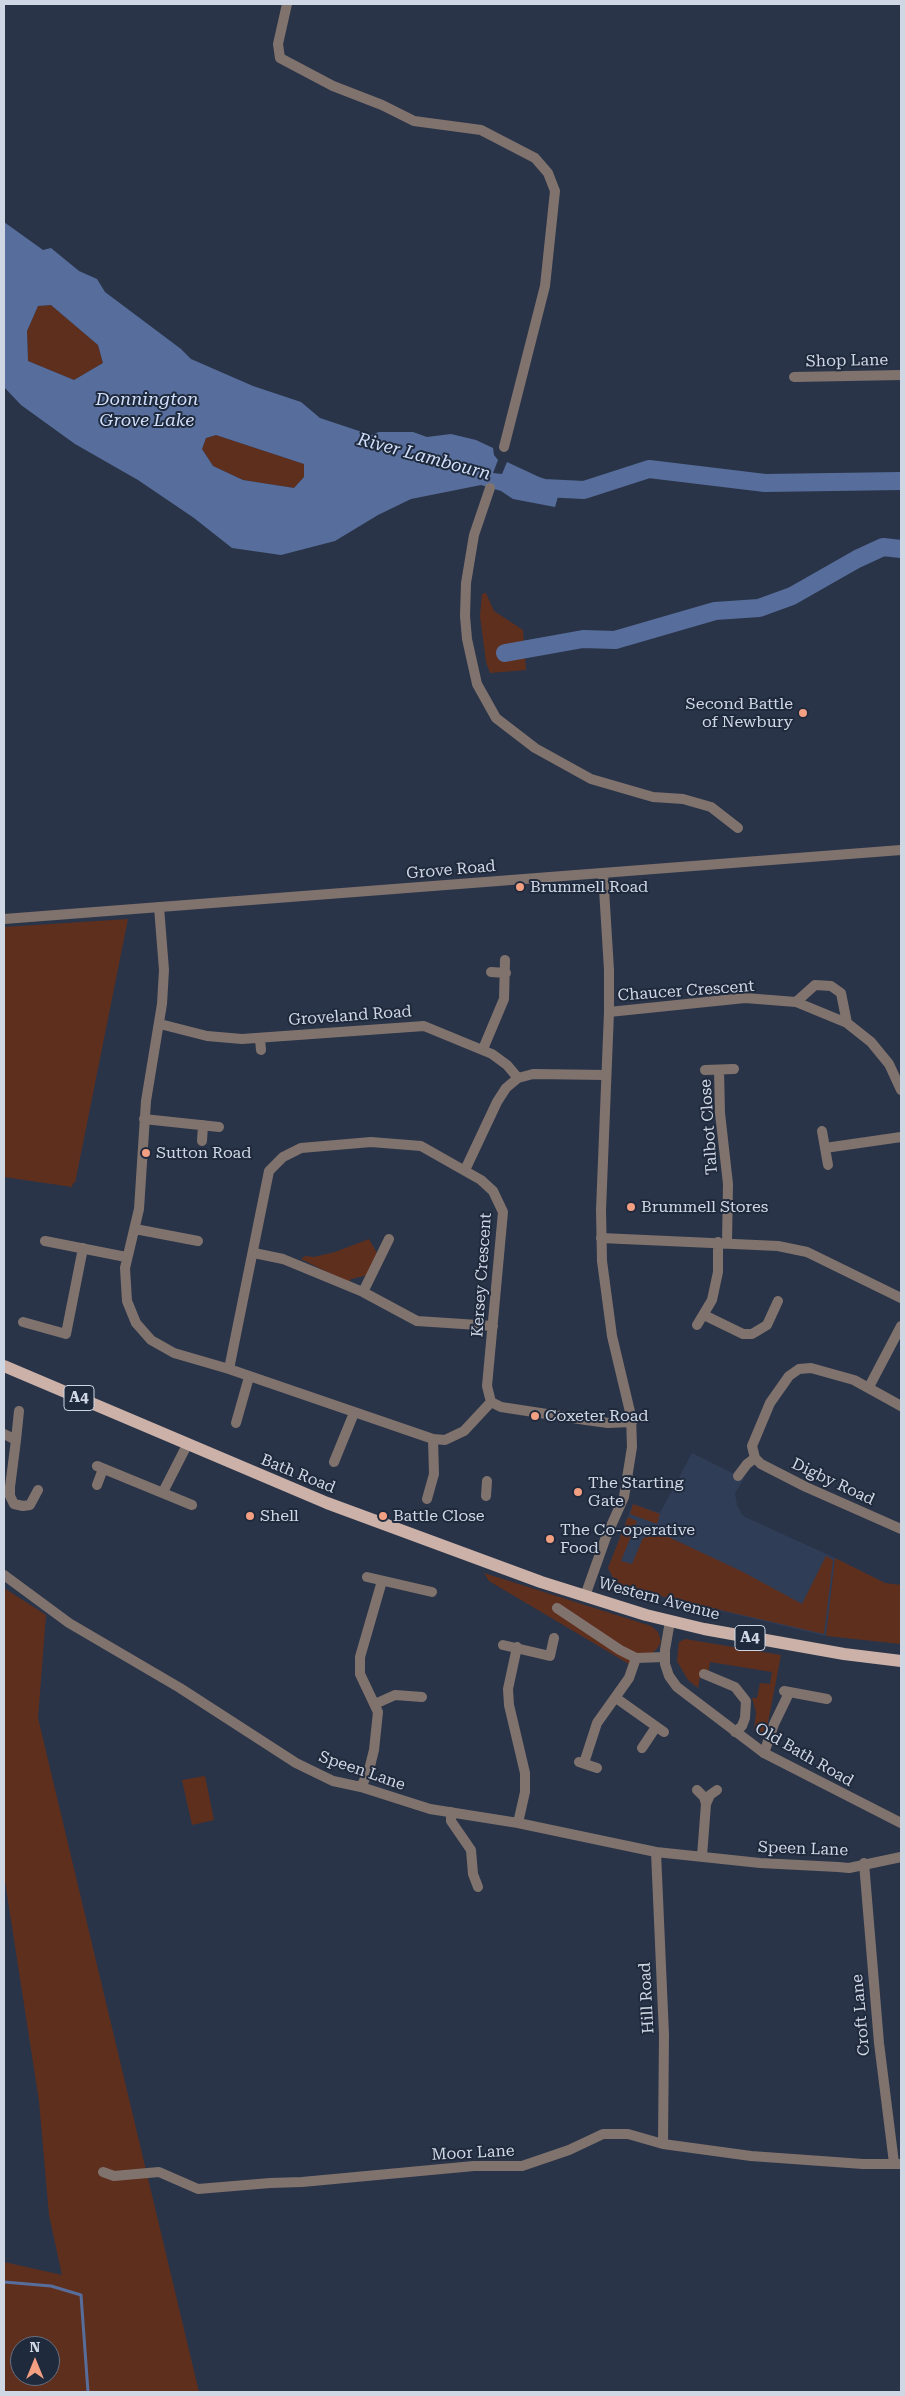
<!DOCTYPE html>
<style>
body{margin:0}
#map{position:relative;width:905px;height:2396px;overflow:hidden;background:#2a3448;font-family:"Roboto Serif",serif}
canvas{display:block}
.frame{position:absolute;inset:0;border:5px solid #d0d7e4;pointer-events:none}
.north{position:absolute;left:10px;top:2336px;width:50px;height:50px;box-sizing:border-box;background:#202a3d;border:1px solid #666f80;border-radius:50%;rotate:0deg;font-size:14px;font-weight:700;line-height:20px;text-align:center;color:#d0d7e4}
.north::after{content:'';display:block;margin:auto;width:18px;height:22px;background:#f39f82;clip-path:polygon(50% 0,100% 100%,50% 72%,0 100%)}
</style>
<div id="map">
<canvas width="905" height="2396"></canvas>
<div class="frame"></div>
<div class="north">N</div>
</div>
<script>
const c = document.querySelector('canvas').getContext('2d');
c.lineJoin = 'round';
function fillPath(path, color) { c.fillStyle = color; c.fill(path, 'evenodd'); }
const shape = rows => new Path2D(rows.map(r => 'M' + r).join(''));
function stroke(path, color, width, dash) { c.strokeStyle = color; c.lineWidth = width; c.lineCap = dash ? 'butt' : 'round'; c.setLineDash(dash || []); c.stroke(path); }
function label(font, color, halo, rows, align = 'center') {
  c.font = font + ' "Roboto Serif",serif'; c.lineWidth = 4; c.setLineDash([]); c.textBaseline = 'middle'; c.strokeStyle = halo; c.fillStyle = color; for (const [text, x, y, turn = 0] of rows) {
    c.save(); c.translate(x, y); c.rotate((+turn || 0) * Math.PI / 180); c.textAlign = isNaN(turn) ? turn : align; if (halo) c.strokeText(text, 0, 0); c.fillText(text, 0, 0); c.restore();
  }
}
fillPath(shape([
 [692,1453,744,1479,735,1493,737,1505,743,1516,835,1558,826,1636,617,1586,608,1568,633,1504,660,1513]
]), '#303d57');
fillPath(shape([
 [51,305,98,345,103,363,74,380,28,361,27,331,38,306],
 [216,435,304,464,304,477,294,488,243,480,213,466,202,449,206,438],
 [486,593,494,611,523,630,526,670,490,673,486,662,480,616,482,594],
 [128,919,75,1183,73,1183,72,1187,4,1177,4,927],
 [369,1239,378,1255,368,1275,351,1279,349,1283,301,1259,305,1256,314,1257,335,1252],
 [633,1504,660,1514,657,1524,630,1514],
 [628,1517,637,1521,621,1561,632,1564,643,1538,658,1532,743,1572,802,1604,826,1556,833,1560,824,1634,617,1586,608,1568],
 [835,1558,885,1583,901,1585,901,1644,826,1636],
 [484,1573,651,1626,658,1632,661,1641,659,1646,651,1655,629,1664,489,1581],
 [4,1588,46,1615,38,1718,199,2392,4,2392,4,2262,62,2275,49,2215,39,2101,4,1875],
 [20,2346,50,2346,50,2376,20,2376],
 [685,1639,781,1655,765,1738,754,1730,756,1712,752,1698,757,1698,760,1683,770,1684,772,1672,710,1662,708,1674,701,1672,698,1688,688,1680,677,1661,679,1642],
 [205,1776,214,1820,192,1825,182,1780]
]), '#5f2f1e');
fillPath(shape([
 [4,222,43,250,51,248,79,271,97,279,105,292,181,349,191,359,253,386,301,402,320,418,371,435,379,432,413,432,427,437,451,434,476,440,493,448,494,455,498,460,493,473,502,474,507,462,552,483,559,493,555,507,513,499,501,491,481,485,411,499,378,515,335,541,281,555,232,548,194,518,138,480,75,444,21,405,4,387],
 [51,305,98,345,103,363,74,380,28,361,27,331,38,306],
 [216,435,304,464,304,477,294,488,243,480,213,466,202,449,206,438]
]), '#576e9c');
stroke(shape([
 [4,2282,51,2286,81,2295,88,2392]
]), '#576e9c', 3);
stroke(shape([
 [533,485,544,488,584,490,649,469,765,483,901,481],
 [505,653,583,639,615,640,715,611,759,608,792,596,857,559,883,547,901,549]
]), '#576e9c', 18);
stroke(shape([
 [287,4,278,44,280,58,333,86,382,105,414,121,481,130,535,158,548,173,555,191,545,286,504,447],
 [794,377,901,375],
 [490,488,474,535,466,583,465,616,467,639,477,684,496,718,535,748,591,779,653,797,683,799,711,807,738,828],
 [159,907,164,970,162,1004,146,1101,139,1209,125,1268,127,1301,136,1323,151,1340,174,1353,229,1369,433,1439,445,1440,464,1431,491,1402],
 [491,972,506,973],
 [796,1002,815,985,831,986,841,993,847,1023],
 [609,1012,745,998,796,1002,847,1023,871,1042,889,1064,901,1090],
 [160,1024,207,1036,242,1039,424,1026,492,1054,507,1065,518,1078,533,1074,606,1075],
 [260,1039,261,1050],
 [483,1049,504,999,505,960],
 [705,1070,734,1069],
 [719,1070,720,1113,728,1184,727,1243],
 [144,1119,219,1127],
 [822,1131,828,1165],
 [202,1141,203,1125],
 [825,1148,901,1137],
 [465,1170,497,1102,506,1088,518,1078],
 [135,1229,198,1241],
 [601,1238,778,1246,807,1252,901,1298],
 [45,1241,126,1257],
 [254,1253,283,1259,363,1292,417,1321,493,1326],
 [363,1292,389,1239],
 [704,1315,743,1334,752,1334,767,1325,778,1301],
 [23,1322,66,1334,83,1248],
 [697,1325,712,1300,718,1272,718,1242],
 [229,1369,269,1171,283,1157,301,1148,371,1142,421,1146,481,1180,493,1191,503,1212,487,1386,491,1402],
 [869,1387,901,1326],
 [491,1402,501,1407,586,1420,608,1423,632,1422],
 [901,1406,854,1380,811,1368,799,1369,789,1376,770,1403,752,1446,755,1458,761,1464,806,1487,901,1529],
 [236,1423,249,1377],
 [4,1434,16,1440,10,1487,4,1493],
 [16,1440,19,1411],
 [334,1462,354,1413],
 [97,1466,192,1505],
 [738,1476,747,1464,755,1458],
 [97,1485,103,1469],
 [10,1487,10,1496,14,1504,23,1506,30,1505,38,1490],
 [163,1492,187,1445],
 [486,1496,487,1481],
 [427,1499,434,1474,433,1439],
 [4,1575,69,1623,180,1688,296,1763,333,1781,361,1787,430,1809,518,1823,656,1852,760,1863,838,1867,849,1868,901,1857],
 [367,1577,432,1592],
 [557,1608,620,1650,636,1658,665,1657],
 [503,1645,550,1656,554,1638],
 [517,1647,508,1689,509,1705,525,1773,525,1792,518,1823],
 [704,1674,735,1687,746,1701,745,1718,742,1726,735,1732],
 [784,1691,827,1699],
 [616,1698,664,1732],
 [375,1704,395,1695,422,1697],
 [642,1748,656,1727],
 [764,1753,774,1724,789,1693],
 [579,1762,597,1768],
 [584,1763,597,1723,629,1678,636,1658],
 [361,1787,369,1770,374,1750,378,1712,360,1674,360,1657,382,1581],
 [697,1790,704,1797,706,1804],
 [451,1812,451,1821,471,1850,473,1874,478,1887],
 [656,1852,664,2035,663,2144],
 [702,1856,706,1804,710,1795,717,1790],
 [864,1863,879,2043,894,2163],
 [103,2172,114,2176,159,2172,198,2189,270,2183,302,2182,474,2166,522,2166,569,2150,603,2134,628,2134,663,2144,751,2156,863,2164,901,2164]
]), '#80736e', 10);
stroke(shape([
 [4,919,901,850],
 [585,1596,606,1537,624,1497,632,1447,631,1416,612,1336,602,1261,601,1210,609,1012,609,970,603,873],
 [670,1621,665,1650,665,1664,669,1676,677,1687,764,1753,901,1823]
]), '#80736e', 10);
stroke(shape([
 [4,1366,327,1503,541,1582,646,1615,704,1629,844,1654,901,1661]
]), '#cbb1a8', 12);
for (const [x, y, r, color] of [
 [803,713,5,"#f39f82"],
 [520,887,5,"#f39f82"],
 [146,1153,5,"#f39f82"],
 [631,1207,5,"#f39f82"],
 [535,1416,5,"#f39f82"],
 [578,1492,5,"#f39f82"],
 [250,1516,5,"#f39f82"],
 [383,1516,5,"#f39f82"],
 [550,1539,5,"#f39f82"]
]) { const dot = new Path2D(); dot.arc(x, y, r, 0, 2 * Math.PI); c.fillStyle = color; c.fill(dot); stroke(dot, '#202a3d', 2); }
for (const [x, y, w] of [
 [79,1398,30],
 [750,1638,30]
]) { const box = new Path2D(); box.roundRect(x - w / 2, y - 12.5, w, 25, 4); c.fillStyle = '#202a3d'; c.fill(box); stroke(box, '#d0d7e4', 1); }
label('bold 15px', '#d0d7e4', null, [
 ["A4",79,1398],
 ["A4",750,1638]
]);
label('16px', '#d0d7e4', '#202a3d', [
 ["Shop Lane",847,361,-1],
 ["Grove Road",451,870,-5],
 ["Chaucer Crescent",686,991,-4],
 ["Groveland Road",350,1016,-4],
 ["Talbot Close",709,1127,-94],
 ["Kersey Crescent",482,1275,-86],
 ["Bath Road",298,1474,22],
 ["Digby Road",833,1482,25],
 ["Western Avenue",659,1599,15],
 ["Old Bath Road",804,1755,30],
 ["Speen Lane",362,1771,19],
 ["Speen Lane",803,1849,2],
 ["Hill Road",647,1998,-93],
 ["Croft Lane",861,2015,-95],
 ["Moor Lane",473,2153,-3]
]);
label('16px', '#d0d7e4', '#202a3d', [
 ["Second Battle",793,704,"right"],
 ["of Newbury",793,722,"right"],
 ["Brummell Road",530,887],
 ["Sutton Road",156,1153],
 ["Brummell Stores",641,1207],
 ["Coxeter Road",545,1416],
 ["The Starting",588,1483],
 ["Gate",588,1501],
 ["Shell",260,1516],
 ["Battle Close",393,1516],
 ["The Co-operative",560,1530],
 ["Food",560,1548]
], 'left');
label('italic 18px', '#d0dffc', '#202a3d', [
 ["Donnington",147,400],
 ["Grove Lake",147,421],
 ["River Lambourn",424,457,15]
]);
</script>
